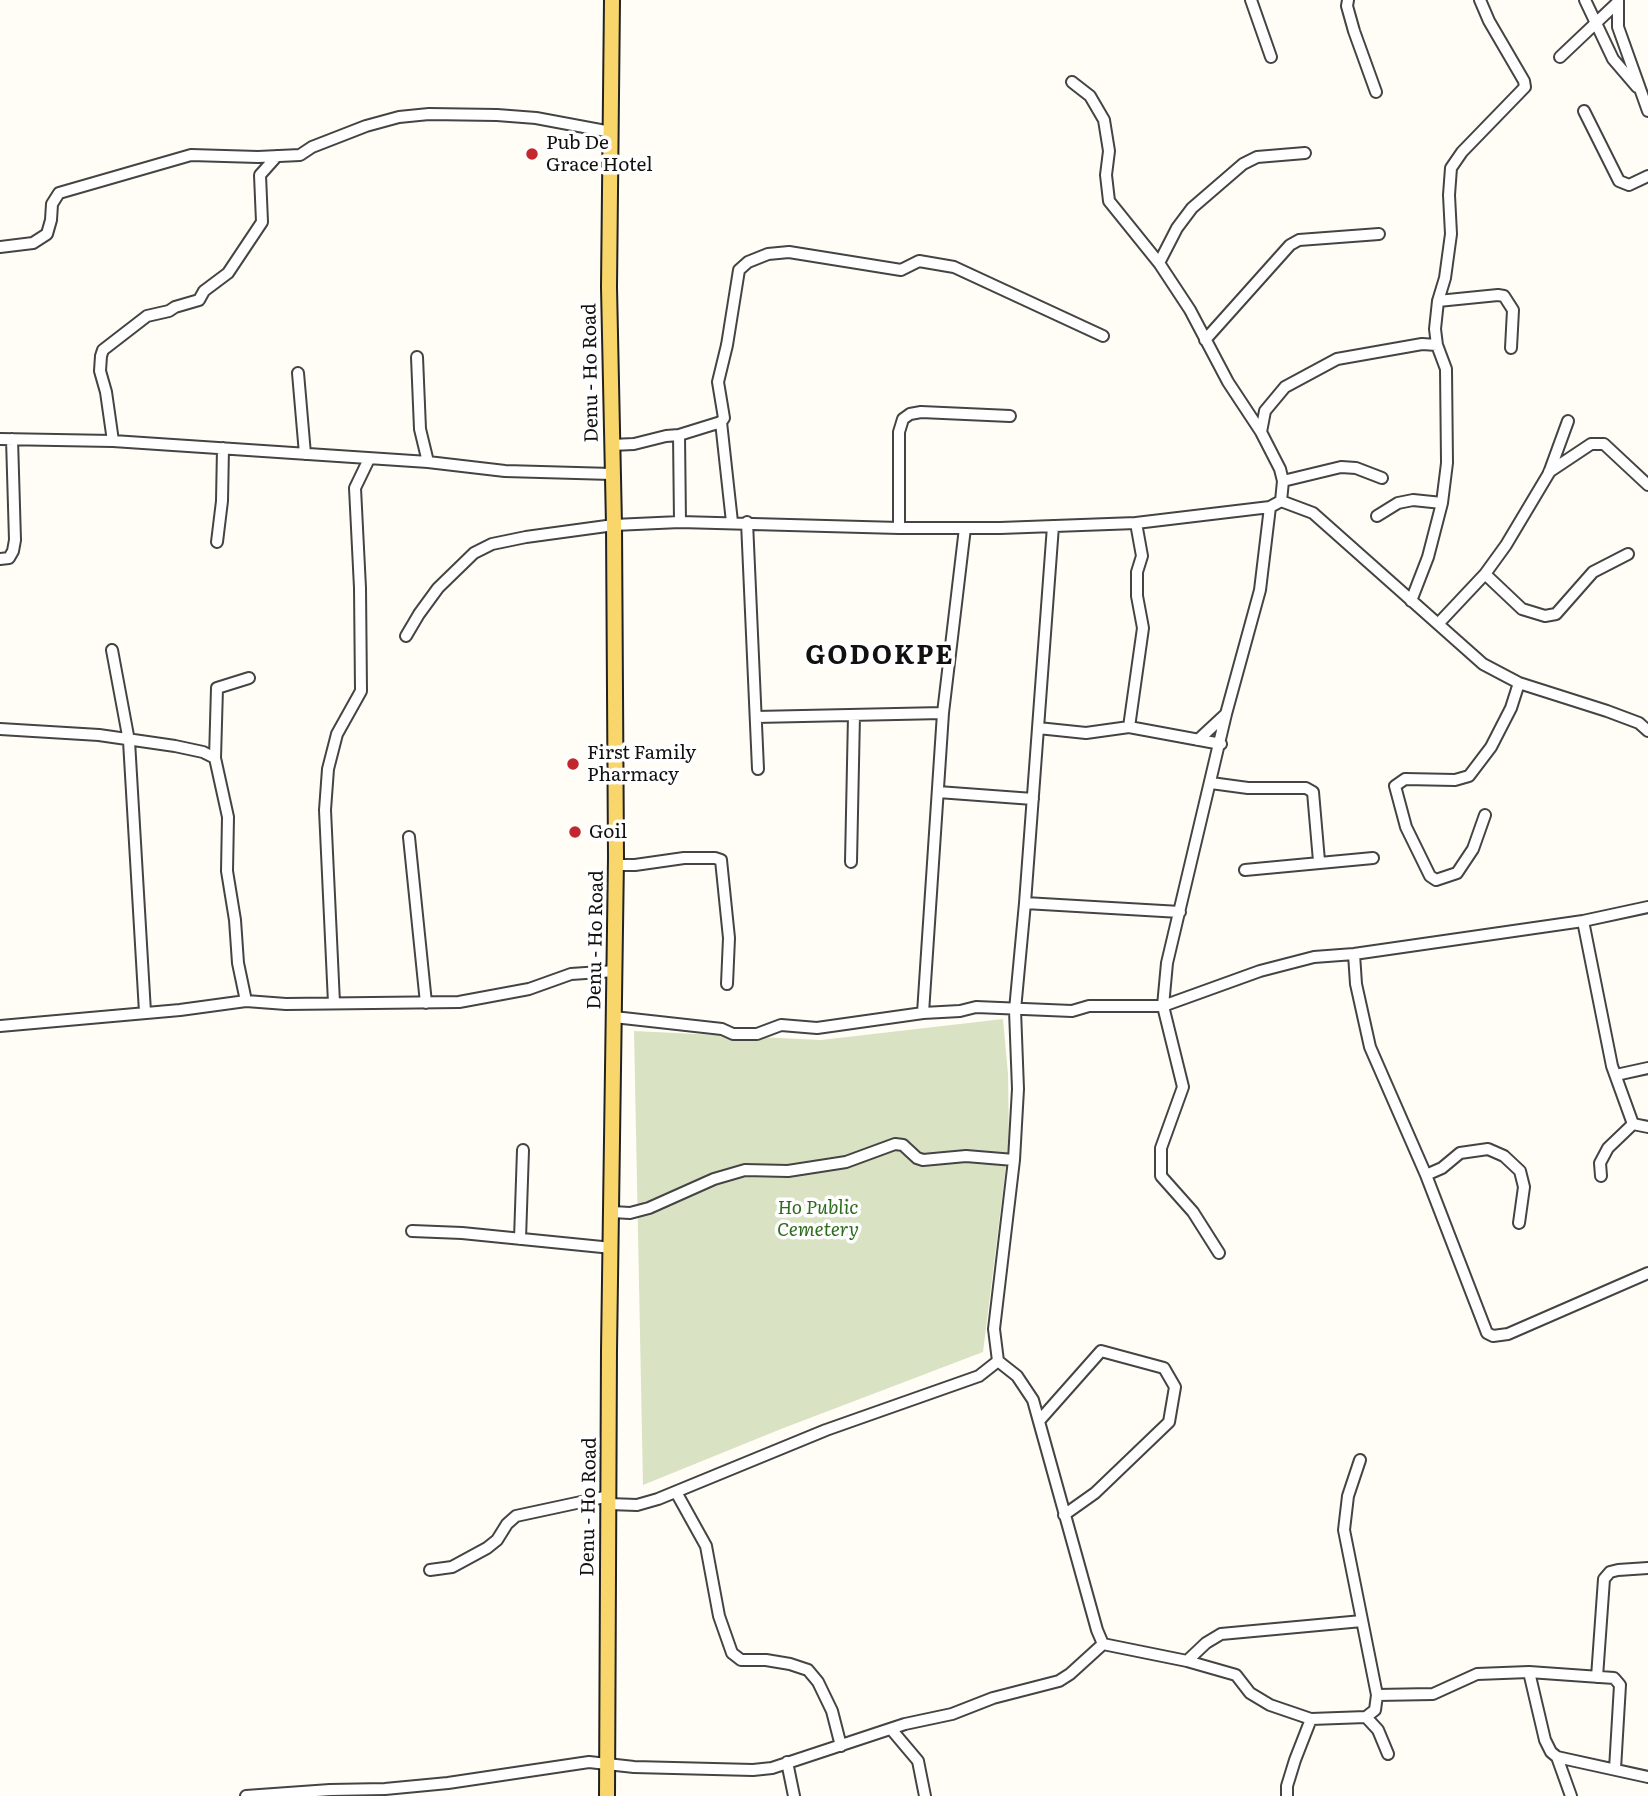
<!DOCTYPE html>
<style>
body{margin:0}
canvas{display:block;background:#fffdf5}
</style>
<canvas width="1648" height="1796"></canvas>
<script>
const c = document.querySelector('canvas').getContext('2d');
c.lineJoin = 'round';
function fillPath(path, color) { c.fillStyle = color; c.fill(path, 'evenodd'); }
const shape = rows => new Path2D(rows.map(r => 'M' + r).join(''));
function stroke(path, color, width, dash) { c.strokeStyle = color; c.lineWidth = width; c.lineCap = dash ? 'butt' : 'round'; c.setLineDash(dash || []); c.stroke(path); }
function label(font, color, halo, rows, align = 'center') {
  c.font = font + ' Literata,serif'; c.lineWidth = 7; c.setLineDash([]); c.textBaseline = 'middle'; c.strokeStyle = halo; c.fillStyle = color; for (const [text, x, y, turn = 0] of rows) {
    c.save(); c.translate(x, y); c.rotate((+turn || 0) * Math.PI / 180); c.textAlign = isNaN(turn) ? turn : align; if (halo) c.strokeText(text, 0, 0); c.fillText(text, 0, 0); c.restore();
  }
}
fillPath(shape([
 [1003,1019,1008,1074,1009,1142,983,1352,781,1429,643,1485,634,1031,821,1040]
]), '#d9e3c4');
const minor = shape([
 [1251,0,1271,57],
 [1348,0,1347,6,1354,31,1376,92],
 [1585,0,1613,59,1637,87],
 [1618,0,1618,27,1648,111],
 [1560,57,1618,2],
 [1072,82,1090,96,1104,120,1109,151,1106,175,1109,201,1159,263,1190,310,1228,382,1261,432],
 [1584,111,1619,181,1629,185,1648,176],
 [0,247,33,243,47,234,51,220,52,204,59,193,191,155,258,157,300,155,312,147,366,126,399,117,429,114,497,115,536,118,611,132],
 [1159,263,1177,228,1192,208,1243,164,1257,157,1305,153],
 [1438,301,1498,295,1504,296,1513,310,1511,348],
 [1205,340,1290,245,1299,240,1379,234],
 [417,357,420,429,428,462],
 [298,373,305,454],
 [721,422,732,522],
 [679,435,680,522],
 [0,439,113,441,428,462,505,471,612,474],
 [113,441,106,392,100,371,101,356,103,350,147,316,169,311,175,307,199,300,204,291,228,273,262,222,260,175,277,156],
 [611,445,634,444,666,436,679,435,721,422,724,418,718,382,727,345,739,270,748,262,768,254,789,252,901,270,919,261,954,267,1103,336],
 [1549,472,1591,444,1604,444,1648,485],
 [1283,481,1341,467,1356,468,1382,478],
 [1281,501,1283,481,1280,469,1261,432,1265,411,1285,387,1337,359,1422,344,1437,345],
 [1377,516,1398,503,1413,500,1442,503],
 [747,522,758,769],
 [1053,526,1025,903,1015,1010,1018,1089,1014,1160,994,1329,998,1361,1017,1376,1033,1400,1097,1630,1103,1644],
 [899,528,899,432,903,419,910,414,921,412,1010,416],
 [217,542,222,501,223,448],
 [0,559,9,558,13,551,15,540,12,439],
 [1485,574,1522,609,1545,616,1556,614,1593,572,1628,554],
 [1411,601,1428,557,1442,503,1447,463,1446,369,1437,345,1435,329,1438,301,1445,278,1451,234,1449,195,1451,168,1462,152,1525,87,1524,81,1489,21,1480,0],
 [1438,624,1485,574,1506,545,1549,473,1568,421],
 [406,636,419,614,438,588,474,553,492,544,526,537,614,525,680,522,899,528,1000,528,1136,523,1270,507,1281,501,1313,513,1483,664,1519,683,1607,711,1639,723,1648,731],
 [112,650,129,741,145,1012],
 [756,717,943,713],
 [1129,727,1221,744],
 [1038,728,1086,733,1129,727,1143,628,1137,596,1137,572,1142,556,1136,523],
 [0,729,99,735,175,746,203,752,215,758,228,817,227,871,235,920,238,963,246,1001],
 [1198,740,1226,714],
 [215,758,217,688,249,678],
 [1211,783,1248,788,1306,788,1313,792,1319,861],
 [938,792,1033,799],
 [1485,815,1473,849,1457,873,1436,880,1430,876,1406,827,1395,786,1405,779,1455,780,1469,776,1491,747,1511,708,1519,683],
 [409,837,426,1003],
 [851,862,854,715],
 [616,865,635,865,684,858,715,858,721,860,729,938,727,984],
 [1245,870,1373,858],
 [1025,903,1180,912],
 [1583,921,1612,1066,1633,1124],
 [1354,954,1356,984,1370,1047,1426,1175,1487,1333,1493,1336,1508,1334,1648,1273],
 [334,1003,325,810,328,769,337,734,361,691,360,588,355,488,369,459],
 [923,1013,943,713,965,528],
 [614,1017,722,1029,733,1034,757,1034,781,1025,817,1028,923,1013,960,1011,976,1007,1072,1011,1089,1006,1163,1006,1260,971,1314,957,1354,954,1583,921,1648,907],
 [0,1026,180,1010,246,1001,286,1004,459,1002,529,989,571,974,615,971],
 [1616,1075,1648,1068],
 [1633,1124,1648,1127],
 [1426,1175,1442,1168,1460,1153,1488,1149,1504,1156,1520,1171,1524,1187,1519,1223],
 [1601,1176,1600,1163,1608,1148,1633,1124],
 [612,1212,630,1213,649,1208,714,1179,745,1170,788,1171,846,1162,895,1144,903,1145,917,1158,923,1160,966,1156,1014,1160],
 [412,1231,462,1233,612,1248],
 [520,1239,523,1150],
 [1219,1253,1193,1212,1161,1176,1161,1148,1183,1087,1163,1006,1167,963,1226,714,1260,590,1270,507],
 [1039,1421,1101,1351,1164,1368,1175,1387,1169,1422,1095,1493,1064,1515],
 [1360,1460,1348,1496,1344,1530,1377,1695,1375,1710,1366,1717],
 [676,1492,706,1546,719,1616,732,1653,741,1660,766,1660,790,1664,808,1670,818,1682,832,1711,841,1746],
 [609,1504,637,1505,658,1499,826,1430,979,1376,998,1361],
 [430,1570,452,1567,487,1548,497,1540,507,1524,516,1516,609,1496],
 [1103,1644,1187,1661,1236,1675,1250,1693,1270,1705,1311,1719,1366,1717,1378,1730,1388,1754],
 [1187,1661,1206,1643,1221,1634,1362,1621],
 [1529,1672,1545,1740,1551,1752,1557,1757,1571,1796],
 [1597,1677,1604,1579,1610,1572,1618,1570,1648,1568],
 [1377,1695,1433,1694,1477,1674,1529,1672,1614,1678,1620,1685,1615,1769],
 [891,1729,918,1761,925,1796],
 [1557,1757,1648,1777],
 [787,1762,794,1796],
 [246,1796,330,1790,385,1789,448,1783,589,1762,634,1767,753,1770,772,1768,905,1724,952,1714,993,1698,1059,1681,1070,1674,1103,1644],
 [1287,1796,1287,1786,1295,1760,1311,1719]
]);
const major = shape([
 [607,1796,609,1350,616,858,614,525,609,287,612,0]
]);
stroke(minor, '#444', 14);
stroke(major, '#222', 18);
stroke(minor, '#fff', 10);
stroke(major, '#f9d66b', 14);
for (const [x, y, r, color] of [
 [532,154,7,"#c4262e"],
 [573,764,7,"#c4262e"],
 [575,832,7,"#c4262e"]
]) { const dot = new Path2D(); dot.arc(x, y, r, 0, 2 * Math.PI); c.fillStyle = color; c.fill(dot); stroke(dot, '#fff', 2.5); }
label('19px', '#111', '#fff', [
 ["Pub De",546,143],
 ["Grace Hotel",546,165],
 ["First Family",587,753],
 ["Pharmacy",587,775],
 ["Goil",589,832]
], 'left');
label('19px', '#111', '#fff', [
 ["Denu - Ho Road",591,373,-91],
 ["Denu - Ho Road",596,940,-89],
 ["Denu - Ho Road",589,1507,-89]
]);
label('italic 19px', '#2f6b1f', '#fff', [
 ["Ho Public",818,1208],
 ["Cemetery",818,1230]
]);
c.letterSpacing = '2px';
label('bold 26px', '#111', '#fff', [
 ["GODOKPE",880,656]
]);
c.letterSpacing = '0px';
</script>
